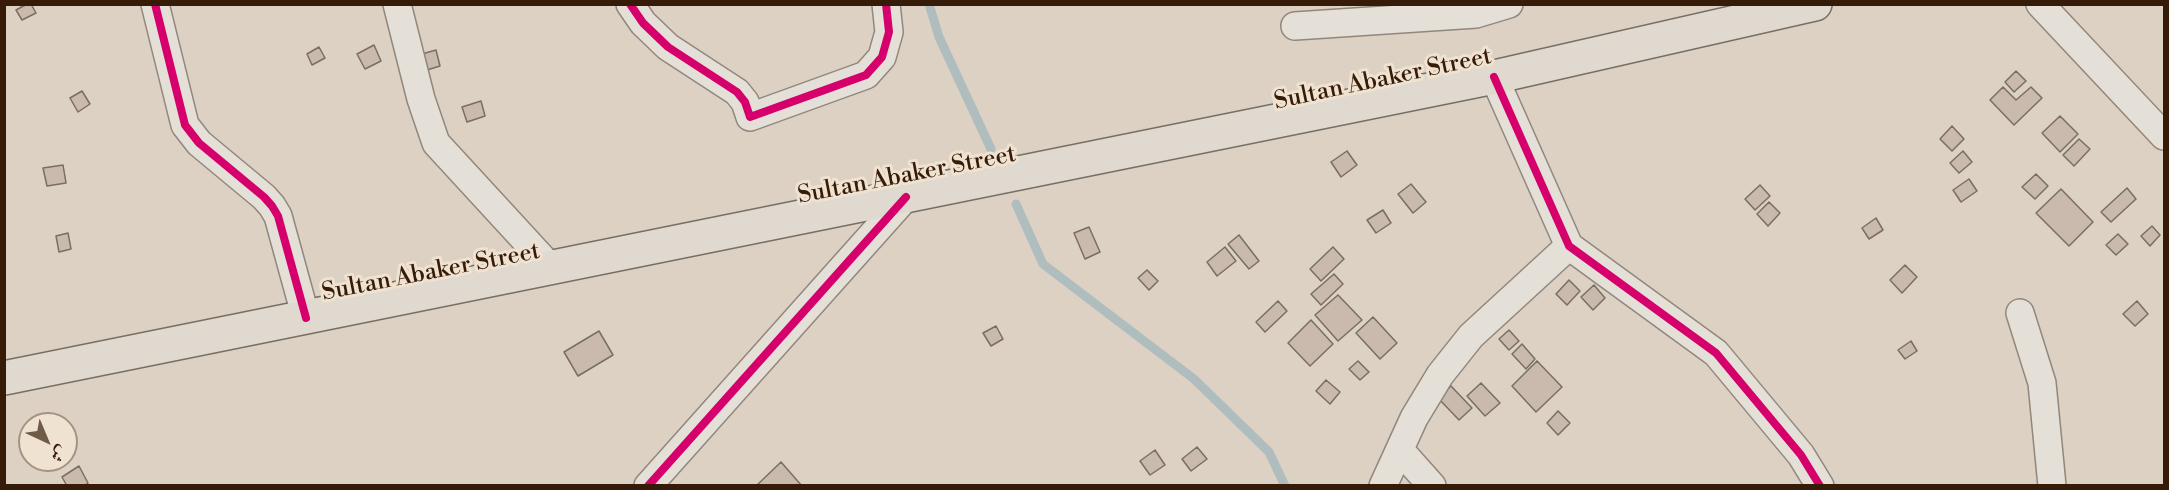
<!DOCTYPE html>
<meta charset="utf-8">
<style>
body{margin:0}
#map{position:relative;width:2169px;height:490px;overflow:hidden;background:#dcd1c2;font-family:"Libre Bodoni",Amiri,serif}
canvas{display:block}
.frame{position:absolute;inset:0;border:6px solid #361c08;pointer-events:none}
.north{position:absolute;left:18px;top:412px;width:60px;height:60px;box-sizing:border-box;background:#efe2d1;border:2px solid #a59381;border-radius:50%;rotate:136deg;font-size:16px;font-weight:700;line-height:24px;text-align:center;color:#361c08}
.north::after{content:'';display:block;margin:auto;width:21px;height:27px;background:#705b49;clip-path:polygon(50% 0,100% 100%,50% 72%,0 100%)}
</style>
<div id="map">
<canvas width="2169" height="490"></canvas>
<div class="frame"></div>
<div class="north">ش</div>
</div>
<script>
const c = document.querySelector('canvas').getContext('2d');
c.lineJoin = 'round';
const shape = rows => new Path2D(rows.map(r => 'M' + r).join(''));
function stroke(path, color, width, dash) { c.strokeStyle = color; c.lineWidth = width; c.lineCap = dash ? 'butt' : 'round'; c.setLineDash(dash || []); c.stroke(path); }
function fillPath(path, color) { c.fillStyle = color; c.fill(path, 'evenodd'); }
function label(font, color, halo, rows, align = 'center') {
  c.font = font + ' "Libre Bodoni",serif'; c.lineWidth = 6; c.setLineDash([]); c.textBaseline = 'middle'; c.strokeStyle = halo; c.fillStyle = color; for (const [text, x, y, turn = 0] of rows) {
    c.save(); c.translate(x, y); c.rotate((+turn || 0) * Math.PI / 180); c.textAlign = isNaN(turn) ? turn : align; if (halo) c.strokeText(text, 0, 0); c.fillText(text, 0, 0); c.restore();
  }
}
stroke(shape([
 [929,4,939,37,991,149],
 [1016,204,1043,264,1194,379,1269,452,1285,486]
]), '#b0bdbe', 9);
const building = shape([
 [27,4,31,4,36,13,22,20,16,10,27,4],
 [374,45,381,61,365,69,357,54,374,45],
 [319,47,325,58,312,65,307,54,319,47],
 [436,50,440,66,427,70,422,54,436,50],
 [2016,71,2026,81,2014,92,2005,82,2016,71],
 [2003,87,2016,100,2031,87,2042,98,2014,125,1990,100,2003,87],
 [82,91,90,104,78,112,70,98,82,91],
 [481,101,485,116,467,122,462,107,481,101],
 [2060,116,2078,134,2060,152,2042,133,2060,116],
 [1952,126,1964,139,1952,151,1940,139,1952,126],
 [2079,139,2090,149,2074,166,2063,155,2079,139],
 [1347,151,1357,165,1341,177,1331,162,1347,151],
 [1963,151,1972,162,1959,173,1950,163,1963,151],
 [63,165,66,183,47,186,43,168,63,165],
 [2036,174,2048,186,2035,199,2022,187,2036,174],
 [1969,179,1977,191,1961,202,1953,190,1969,179],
 [1411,184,1426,202,1413,213,1398,194,1411,184],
 [1760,185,1770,196,1755,210,1745,199,1760,185],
 [2127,188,2136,199,2111,222,2101,212,2127,188],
 [2061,189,2093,222,2069,246,2036,213,2061,189],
 [1769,202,1780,213,1768,226,1757,214,1769,202],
 [1383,210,1391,223,1376,233,1367,220,1383,210],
 [1876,218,1883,230,1869,239,1862,228,1876,218],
 [2152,226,2160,235,2150,246,2141,236,2152,226],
 [1089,227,1100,252,1085,259,1074,233,1089,227],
 [68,233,71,249,59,252,56,236,68,233],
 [2118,234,2128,244,2116,255,2106,245,2118,234],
 [1239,235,1259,261,1249,269,1228,244,1239,235],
 [1225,247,1236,261,1217,276,1207,262,1225,247],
 [1333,247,1344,259,1321,281,1310,269,1333,247],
 [1905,265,1917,277,1902,293,1890,280,1905,265],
 [1147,270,1158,281,1149,290,1138,278,1147,270],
 [1334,274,1343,284,1321,305,1311,294,1334,274],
 [1569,280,1580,291,1567,305,1556,294,1569,280],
 [1594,285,1605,298,1593,310,1581,297,1594,285],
 [1338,295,1362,320,1338,341,1315,315,1338,295],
 [1278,301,1287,311,1265,332,1256,322,1278,301],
 [2137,301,2148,314,2135,326,2123,314,2137,301],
 [1373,317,1397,343,1380,359,1356,333,1373,317],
 [1311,320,1333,344,1310,366,1288,343,1311,320],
 [996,326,1003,339,991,346,983,333,996,326],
 [1509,330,1519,341,1509,350,1499,339,1509,330],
 [599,331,613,355,578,376,564,352,599,331],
 [1911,341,1917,351,1905,359,1898,350,1911,341],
 [1522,344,1535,359,1526,369,1512,354,1522,344],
 [1358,361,1369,372,1360,380,1349,369,1358,361],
 [1537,361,1562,387,1536,412,1512,386,1537,361],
 [1326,380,1340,392,1330,404,1316,391,1326,380],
 [1481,383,1500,403,1485,416,1467,396,1481,383],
 [1451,386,1472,408,1459,420,1438,398,1451,386],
 [1558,411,1570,423,1558,435,1547,423,1558,411],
 [1197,447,1207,459,1191,471,1182,459,1197,447],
 [1155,450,1165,465,1150,475,1140,461,1155,450],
 [781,462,802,486,756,486,781,462],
 [79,466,88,483,84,486,67,486,62,477,79,466]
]);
fillPath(building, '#c9baad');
stroke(building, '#786f64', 1.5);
const minor = shape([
 [155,4,185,125,199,143,264,197,272,206,278,216,306,318],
 [397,4,421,99,436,143,551,268],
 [630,4,643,23,668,47,737,92,745,102,750,117,866,75,882,57,889,32,886,4],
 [2040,4,2164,136],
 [1295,26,1476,14,1509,4],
 [1494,77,1569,246,1716,353,1801,455,1820,486],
 [2020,313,2042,383,2052,486],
 [1400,450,1432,486],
 [648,486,906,197],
 [1383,486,1414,418,1440,375,1471,336,1569,246]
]);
const trunk = shape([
 [4,378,1494,77,1815,4]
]);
stroke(minor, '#91877c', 30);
stroke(trunk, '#786f64', 36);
stroke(minor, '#e4dfd7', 27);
stroke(trunk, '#dfd9d0', 33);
stroke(shape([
 [155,4,185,125,199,143,264,197,272,206,278,216,306,318],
 [630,4,643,23,668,47,737,92,745,102,750,117,866,75,882,57,889,32,886,4],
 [1494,77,1569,246,1716,353,1801,455,1820,486],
 [648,486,906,197]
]), '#d6006c', 8);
label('24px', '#361c08', '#efe2d1', [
 ["Sultan Abaker Street",1383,80,-12],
 ["Sultan Abaker Street",907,176,-11],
 ["Sultan Abaker Street",431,273,-11]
]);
</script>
